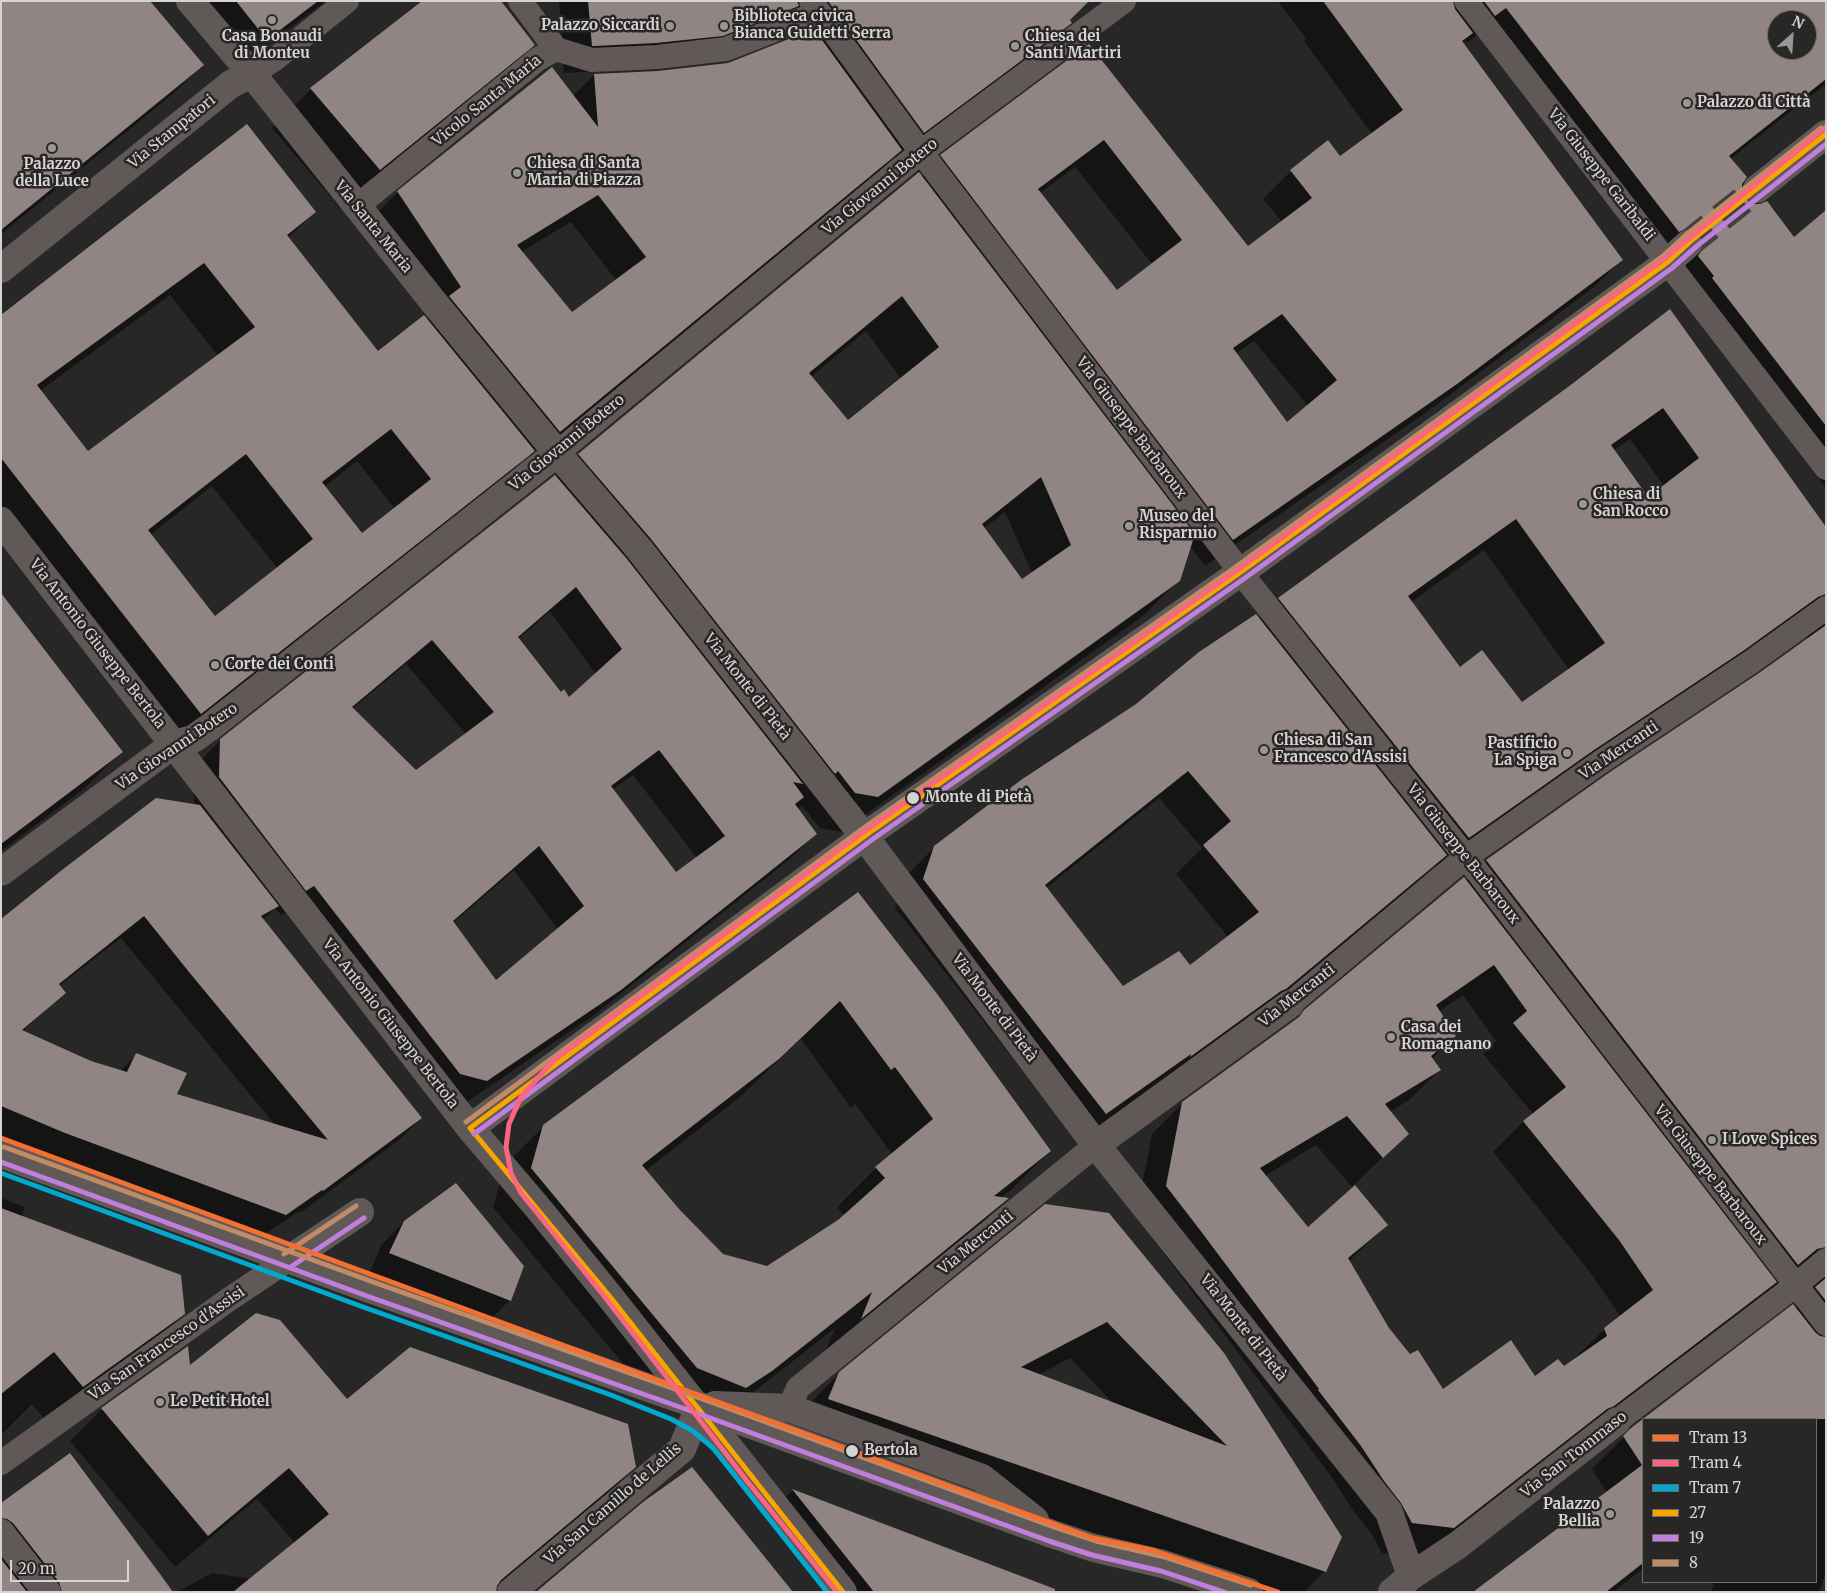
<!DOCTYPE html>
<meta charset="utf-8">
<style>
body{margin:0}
#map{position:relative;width:1827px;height:1593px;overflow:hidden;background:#282727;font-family:Merriweather,serif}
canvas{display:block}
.frame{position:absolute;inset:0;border:2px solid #d5d3d3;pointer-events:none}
.legend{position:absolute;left:1642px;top:1418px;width:175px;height:165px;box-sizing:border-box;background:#292626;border:1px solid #6e6b6b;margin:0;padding:6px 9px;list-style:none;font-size:15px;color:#d5d3d3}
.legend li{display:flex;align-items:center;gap:10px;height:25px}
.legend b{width:25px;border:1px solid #6e6b6b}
.north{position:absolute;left:1767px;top:10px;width:50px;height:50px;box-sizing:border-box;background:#292626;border:1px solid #6e6b6b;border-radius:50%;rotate:26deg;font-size:14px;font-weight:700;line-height:20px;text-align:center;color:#d5d3d3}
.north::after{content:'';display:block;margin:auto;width:18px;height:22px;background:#989797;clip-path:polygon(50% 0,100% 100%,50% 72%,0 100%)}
.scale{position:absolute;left:10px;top:1560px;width:119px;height:22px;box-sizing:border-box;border:2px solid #d5d3d3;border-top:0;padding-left:6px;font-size:15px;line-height:18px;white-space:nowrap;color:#d5d3d3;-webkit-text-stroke:4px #292626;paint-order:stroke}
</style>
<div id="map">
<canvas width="1827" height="1593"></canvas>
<div class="frame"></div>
<ul class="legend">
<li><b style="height:6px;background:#f46f30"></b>Tram 13</li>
<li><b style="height:6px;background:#fa6682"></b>Tram 4</li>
<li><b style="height:6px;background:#00a9ce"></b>Tram 7</li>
<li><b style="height:6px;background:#f7a600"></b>27</li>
<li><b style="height:6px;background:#c07fdc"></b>19</li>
<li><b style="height:6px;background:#c18c65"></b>8</li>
</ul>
<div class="north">N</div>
<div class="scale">20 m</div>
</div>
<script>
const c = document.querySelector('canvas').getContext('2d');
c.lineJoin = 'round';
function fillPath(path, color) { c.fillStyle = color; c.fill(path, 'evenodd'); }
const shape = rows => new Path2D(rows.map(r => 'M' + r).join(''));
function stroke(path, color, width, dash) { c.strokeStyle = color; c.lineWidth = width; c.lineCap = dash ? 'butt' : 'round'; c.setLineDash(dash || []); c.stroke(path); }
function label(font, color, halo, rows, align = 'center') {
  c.font = font + ' Merriweather,serif'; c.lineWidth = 5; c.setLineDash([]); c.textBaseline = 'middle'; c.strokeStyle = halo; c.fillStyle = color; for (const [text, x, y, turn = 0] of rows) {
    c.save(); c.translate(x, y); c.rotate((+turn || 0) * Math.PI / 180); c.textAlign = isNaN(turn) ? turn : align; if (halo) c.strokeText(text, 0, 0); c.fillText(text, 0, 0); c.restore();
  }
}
fillPath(shape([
 [1,1,202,65,174,93,1,234],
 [185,1,326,1,239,66],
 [559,1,1090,1,1073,14,1068,20,1070,23,1043,50,896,159,894,156,874,177,533,458,529,454,500,484,168,746,1,534,1,317,315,212,288,238,378,353,427,320,434,313,371,219,398,192,552,69,573,96,594,75,658,72,728,64,805,34,795,20,694,63,628,70,564,73],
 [571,222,616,280,572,314,521,252],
 [170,295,218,356,88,453,40,391],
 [357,461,395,509,362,535,324,487],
 [212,486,277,568,214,617,150,535],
 [1278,1,1826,1,1826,84,1730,159,1741,183,1740,191,1744,199,1794,238,1826,211,1826,488,1686,306,1687,305,1477,35,1467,43,1465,40,1461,43,1622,260,1594,287,1428,411,1205,566,1190,546,1179,580,1143,616,841,832,820,828,802,806,797,809,816,834,790,859,594,1015,461,1106,289,911,281,915,275,908,263,920,421,1118,399,1140,300,1213,299,1211,262,1236,43,1155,1,1138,1,921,196,805,194,803,195,766,221,740,556,478,579,454,921,176,941,156,1088,46,1248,248,1282,222,1263,199,1291,171,1327,141,1340,158,1372,134,1304,41,1306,39],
 [1777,20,1807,20,1807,50,1777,50],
 [1075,167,1152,264,1117,291,1039,194],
 [866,331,901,379,848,422,811,377],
 [1254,341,1308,406,1286,424,1235,354],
 [1005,512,1032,573,1022,581,983,529],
 [550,612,596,674,569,699,561,694,518,639],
 [406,664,466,734,416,772,352,709],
 [633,775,697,858,676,874,612,790],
 [514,870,558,930,496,982,453,923],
 [121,938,275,1125,175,1094,137,1054,120,1071,91,1062,23,1031,64,993,59,986],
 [533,45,494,84,340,208,272,128,311,89],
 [1670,311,1826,529,1826,1573,1819,1592,1711,1592,1714,1582,1816,1582,1816,1419,1644,1419,1793,1306,1795,1309,1807,1296,1765,1296,1763,1294,1745,1313,1423,1558,1382,1553,1371,1533,1354,1512,1331,1476,1136,1217,1152,1134,1183,1103,1294,1022,1466,881,1486,861,1610,773,1760,674,1808,640,1806,633,1436,869,1434,866,1417,883,1256,1017,1077,1141,895,908,906,876,935,847,1258,619,1279,599,1569,388],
 [1630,439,1664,486,1648,499,1613,451],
 [1484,550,1569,670,1522,703,1460,669,1411,602],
 [1159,798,1202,848,1176,874,1228,937,1189,967,1123,988,1046,888],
 [1463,995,1496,1041,1483,1054,1533,1114,1523,1122,1493,1152,1589,1271,1621,1317,1605,1329,1564,1368,1535,1378,1442,1391,1388,1329,1349,1261,1386,1225,1353,1186,1407,1134,1390,1112,1409,1100,1440,1070,1432,1059,1454,1036,1438,1012],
 [1316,1145,1353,1188,1308,1229,1265,1176],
 [1,595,121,752,85,788,1,851],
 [857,894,1050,1151,1011,1190,1000,1198,1006,1199,968,1237,824,1354,835,1328,732,1409,706,1426,658,1406,493,1207,505,1165,544,1126],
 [801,1039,851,1108,855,1104,892,1154,876,1168,837,1207,845,1216,767,1267,723,1255,678,1210,645,1171,739,1098],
 [1,1198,24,1207,23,1217,183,1314,147,1350,47,1422,32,1404,1,1435],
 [1046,1205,1325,1571,1304,1592,1240,1592,792,1436,802,1411,840,1373],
 [1070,1358,1114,1404,1038,1375],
 [404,1222,510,1300,489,1321,369,1274,382,1244],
 [187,1348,189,1367,347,1401,635,1466,603,1499,495,1589,495,1592,177,1592,212,1573,251,1579,295,1543,257,1499,175,1567,70,1441,102,1409],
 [1643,1420,1643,1569,1613,1592,1475,1592,1607,1493,1592,1469,1632,1429],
 [793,1490,1059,1592,824,1592,765,1518],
 [1,1505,172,1592,1,1592]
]), '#0007');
fillPath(shape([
 [1,1,150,1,204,65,1,230],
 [236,1,318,1,267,40],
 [422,1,501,1,535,45,380,170,310,88],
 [588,1,797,1,799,6,723,36,656,43,594,46,592,46],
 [828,1,1089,1,1070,20,1072,23,924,133],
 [1323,1,1453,1,1455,9,1473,33,1462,41,1623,260,1457,384,1233,540,940,155,1089,44,1248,246,1312,198,1290,170,1328,140,1340,156,1403,110],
 [1104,140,1182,240,1117,290,1038,189],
 [1282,314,1337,380,1287,422,1233,348],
 [1484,1,1826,1,1826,79,1729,156,1747,177,1742,184,1742,191,1745,198,1752,204,1760,204,1767,201,1794,237,1826,210,1826,426,1712,278,1714,276,1698,256,1703,248,1703,240,1700,234,1692,229,1685,229,1679,232,1506,8,1495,16],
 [1777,20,1807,20,1807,50,1777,50],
 [814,29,902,150,560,432,449,296,461,287,397,191,552,67,598,127,594,74,658,71,728,63],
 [598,195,646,257,572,312,517,245],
 [247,124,316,212,287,235,378,351,424,315,535,451,201,714,1,458,1,315],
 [204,263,255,327,88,451,37,385],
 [391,429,431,479,362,533,322,482],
 [246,454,313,539,215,616,148,530],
 [919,172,1195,534,1180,581,878,797,855,793,838,771,835,774,651,539,578,454],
 [902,296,939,347,848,420,809,373],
 [1041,477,1071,545,1022,579,982,524],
 [1670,309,1826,527,1826,594,1818,597,1743,651,1594,750,1469,838,1278,598,1568,387],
 [1663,408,1699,458,1648,497,1611,445],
 [1516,519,1605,643,1522,702,1482,650,1460,667,1408,596],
 [555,475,627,559,803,784,793,782,804,797,795,804,817,834,621,990,487,1081,460,1074,314,886,306,891,219,777,220,739],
 [576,587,622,649,569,697,564,689,561,692,518,637],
 [432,640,494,712,416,770,352,707],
 [659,750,725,836,676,872,611,786],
 [539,846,584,906,496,980,453,921],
 [1,593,123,752,1,844],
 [1256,614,1447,855,1286,989,1281,991,1190,1057,1191,1054,1106,1114,923,879,934,846,1021,780,1136,704,1199,652],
 [1188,771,1231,821,1203,845,1259,912,1190,965,1179,951,1123,986,1045,885],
 [1826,625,1826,1247,1817,1249,1798,1265,1486,860,1610,772,1759,673],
 [156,798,200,805,279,906,261,916,422,1118,323,1191,322,1190,286,1215,65,1133,1,1106,1,919,62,870],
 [144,916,189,972,328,1140,177,1094,187,1073,136,1053,127,1072,91,1061,22,1030,66,993,59,984],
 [1464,877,1777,1282,1614,1406,1607,1409,1454,1528,1412,1523,1401,1503,1384,1481,1361,1446,1318,1390,1319,1389,1200,1230,1166,1186,1182,1102,1299,1017,1304,1010],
 [1494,965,1527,1011,1513,1023,1566,1087,1523,1121,1619,1240,1653,1290,1604,1328,1607,1336,1564,1366,1558,1359,1535,1376,1511,1340,1443,1389,1418,1350,1410,1354,1389,1328,1348,1258,1388,1225,1355,1185,1308,1227,1260,1168,1347,1116,1383,1158,1409,1134,1385,1104,1441,1070,1431,1056,1456,1036,1436,1005],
 [858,892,938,995,1051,1151,994,1196,1009,1198,861,1319,872,1292,772,1371,746,1388,697,1368,531,1168,543,1125],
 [840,1001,891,1070,895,1067,933,1119,875,1167,885,1178,838,1220,767,1266,723,1254,679,1209,642,1165,779,1059],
 [456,1183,524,1266,511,1301,389,1253,404,1221],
 [1045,1204,1109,1213,1224,1353,1342,1537,1326,1572,828,1399,839,1372],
 [1107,1322,1227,1446,1021,1367],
 [1,1208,181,1275,185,1314,83,1387,54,1352,1,1394],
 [1826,1278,1826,1301,1815,1287],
 [1793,1304,1815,1332,1820,1336,1826,1337,1826,1419,1643,1419,1643,1563,1606,1592,1473,1592,1642,1465,1623,1436,1631,1428],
 [256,1313,280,1320,347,1399,410,1347,628,1424,636,1467,501,1580,497,1586,496,1592,233,1592,329,1514,289,1468,208,1536,101,1408,188,1346,190,1365],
 [70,1453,160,1574,173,1592,62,1592,59,1582,13,1523,7,1519,1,1518,1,1503],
 [692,1467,793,1592,536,1592,643,1502],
 [792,1489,1055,1589,1055,1592,874,1592],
 [1,1559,27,1592,1,1592]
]), '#918583');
stroke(shape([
 [1688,244,1757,189]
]), '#424141', 28, [28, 14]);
stroke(shape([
 [520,1,556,49],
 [811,1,921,152,1249,583,1466,857,1826,1324],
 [1466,1,1826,468],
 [252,74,275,59,347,1],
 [356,207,538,59,556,49,592,60,657,57,726,49,808,17,818,11],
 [557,453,921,152,1124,1],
 [1290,1004,1466,857,1602,761,1751,662,1826,608],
 [789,1408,798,1388,1096,1145],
 [1617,1421,1796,1285,1826,1260],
 [1,1463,228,1300,288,1260]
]), '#615957', 24);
stroke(shape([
 [190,1,252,74,432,300,557,453,639,549,867,840,1096,1145,1389,1512,1411,1576],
 [1,269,231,84,252,74],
 [1,521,470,1128,538,1208,611,1298,843,1592],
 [1,872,174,744,193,739,210,727,557,453],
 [1096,1145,1290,1004],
 [1,1533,47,1592],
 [511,1592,682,1449,695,1417,694,1404],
 [1392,1592,1411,1576,1458,1545,1617,1421]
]), '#615957', 28);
stroke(shape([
 [1757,189,1826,134],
 [470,1128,869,833,1241,572,1668,262,1688,244],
 [1,1154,370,1289,694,1404,1052,1534,1094,1548,1163,1564,1249,1592],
 [288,1260,360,1212],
 [715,1405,789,1408,982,1478,1035,1520]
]), '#615957', 28);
stroke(shape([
 [470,1128,869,833,1241,572,1668,262,1692,240,1826,134],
 [470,1128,611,1298,843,1592]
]), '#f7a600', 5);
stroke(shape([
 [474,1134,873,839,1245,578,1672,268,1697,246,1826,144],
 [1,1162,367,1296,691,1411,1049,1541,1092,1555,1161,1571,1224,1592],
 [292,1266,364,1218]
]), '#c07fdc', 5);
stroke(shape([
 [466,1122,865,827,1237,566,1663,256,1687,234,1821,128],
 [4,1147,373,1282,697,1397,1054,1527,1096,1541,1165,1557,1251,1585],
 [284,1254,356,1206]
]), '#c18c65', 5);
stroke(shape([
 [1,1138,682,1389,1093,1538,1152,1550,1278,1592]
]), '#f46f30', 5);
stroke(shape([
 [837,1592,747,1481,604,1296,521,1193,511,1173,506,1147,509,1124,521,1097,555,1059,862,833,1239,569,1665,258,1826,127]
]), '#fa6682', 5);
stroke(shape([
 [1,1173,363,1307,611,1395,671,1419,693,1431,713,1448,827,1592]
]), '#00a9ce', 5);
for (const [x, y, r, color] of [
 [272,20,5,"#989797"],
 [670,26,5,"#989797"],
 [724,26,5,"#989797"],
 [1015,46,5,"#989797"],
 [1687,103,5,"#989797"],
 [52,148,5,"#989797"],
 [517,173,5,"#989797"],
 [1583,504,5,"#989797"],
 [1129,526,5,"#989797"],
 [215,665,5,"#989797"],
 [1264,750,5,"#989797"],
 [1567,753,5,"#989797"],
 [913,798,7,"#d5d3d3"],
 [1391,1037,5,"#989797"],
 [1712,1140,5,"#989797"],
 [160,1402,5,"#989797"],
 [852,1451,7,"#d5d3d3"],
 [1610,1514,5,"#989797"]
]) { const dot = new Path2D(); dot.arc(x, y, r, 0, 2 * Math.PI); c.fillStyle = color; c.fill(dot); stroke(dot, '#292626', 2); }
label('bold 15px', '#d5d3d3', '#292626', [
 ["Biblioteca civica",734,17],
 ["Bianca Guidetti Serra",734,34],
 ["Palazzo Siccardi",660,26,"right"],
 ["Casa Bonaudi",272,37,"center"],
 ["di Monteu",272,54,"center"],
 ["Chiesa dei",1025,37],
 ["Santi Martiri",1025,54],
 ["Palazzo di Città",1697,103],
 ["Chiesa di Santa",527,164],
 ["Maria di Piazza",527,181],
 ["Palazzo",52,165,"center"],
 ["della Luce",52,182,"center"],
 ["Chiesa di",1593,495],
 ["San Rocco",1593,512],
 ["Museo del",1139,517],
 ["Risparmio",1139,534],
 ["Corte dei Conti",225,665],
 ["Chiesa di San",1274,741],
 ["Francesco d'Assisi",1274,758],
 ["Pastificio",1557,744,"right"],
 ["La Spiga",1557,761,"right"],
 ["Casa dei",1401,1028],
 ["Romagnano",1401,1045],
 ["I Love Spices",1722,1140],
 ["Le Petit Hotel",170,1402],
 ["Palazzo",1600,1505,"right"],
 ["Bellia",1600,1522,"right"]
], 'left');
label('15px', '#d5d3d3', '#292626', [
 ["Vicolo Santa Maria",487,101,-39],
 ["Via Stampatori",172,132,-39],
 ["Via Giuseppe Garibaldi",1601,175,52],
 ["Via Giovanni Botero",880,187,-39],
 ["Via Santa Maria",373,227,51],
 ["Via Giuseppe Barbaroux",1131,428,53],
 ["Via Giovanni Botero",567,443,-39],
 ["Via Antonio Giuseppe Bertola",97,644,52],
 ["Via Monte di Pietà",747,687,52],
 ["Via Giovanni Botero",177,747,-34],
 ["Via Mercanti",1619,751,-34],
 ["Via Giuseppe Barbaroux",1463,854,52],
 ["Via Mercanti",1297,996,-38],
 ["Via Monte di Pietà",994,1008,53],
 ["Via Antonio Giuseppe Bertola",390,1024,52],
 ["Via Giuseppe Barbaroux",1710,1175,52],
 ["Via Mercanti",976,1243,-39],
 ["Via Monte di Pietà",1243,1328,52],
 ["Via San Francesco d'Assisi",167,1344,-35],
 ["Via San Tommaso",1574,1455,-38],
 ["Via San Camillo de Lellis",613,1504,-41]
]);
label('bold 15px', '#d5d3d3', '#292626', [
 ["Monte di Pietà",925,798],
 ["Bertola",864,1451]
], 'left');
</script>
